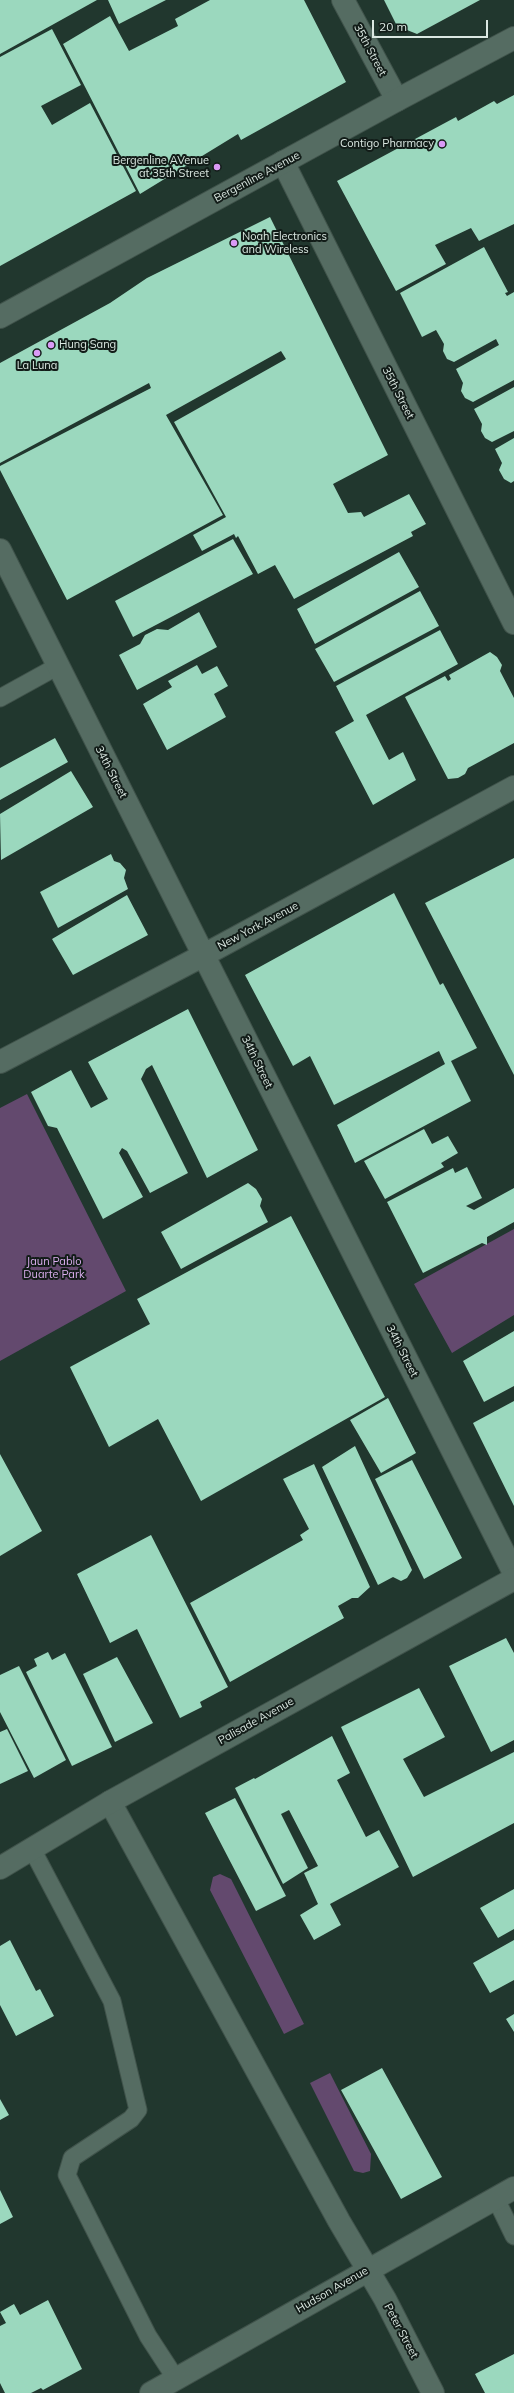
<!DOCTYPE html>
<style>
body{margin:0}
#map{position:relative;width:514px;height:2393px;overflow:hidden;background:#21372e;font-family:Mulish,sans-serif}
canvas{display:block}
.scale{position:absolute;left:372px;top:20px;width:116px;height:18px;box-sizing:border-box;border:2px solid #dbe8e2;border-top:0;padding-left:5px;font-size:12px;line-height:14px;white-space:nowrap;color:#dbe8e2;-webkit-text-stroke:3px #121c18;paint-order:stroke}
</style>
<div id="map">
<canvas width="514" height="2393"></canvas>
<div class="scale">20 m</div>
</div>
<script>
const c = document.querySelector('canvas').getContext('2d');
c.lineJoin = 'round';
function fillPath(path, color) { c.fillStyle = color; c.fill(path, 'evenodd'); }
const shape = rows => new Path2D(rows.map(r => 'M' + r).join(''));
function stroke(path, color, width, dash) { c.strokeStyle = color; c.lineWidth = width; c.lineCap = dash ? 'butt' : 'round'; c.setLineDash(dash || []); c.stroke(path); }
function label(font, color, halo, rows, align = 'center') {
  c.font = font + ' Mulish,sans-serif'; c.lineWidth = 4; c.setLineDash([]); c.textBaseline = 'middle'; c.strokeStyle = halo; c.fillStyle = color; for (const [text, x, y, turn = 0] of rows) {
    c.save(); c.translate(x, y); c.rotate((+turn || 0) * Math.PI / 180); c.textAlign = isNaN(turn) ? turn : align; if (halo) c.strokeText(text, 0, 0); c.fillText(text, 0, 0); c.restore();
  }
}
fillPath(shape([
 [27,1094,126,1291,0,1361,0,1108],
 [514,1229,514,1315,452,1353,414,1284],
 [220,1874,231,1879,304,2024,284,2034,210,1890,213,1877],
 [330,2073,371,2154,370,2171,363,2173,354,2171,310,2083]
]), '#63496e');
fillPath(shape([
 [0,0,97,0,0,54],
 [108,0,166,0,119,24],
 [210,0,304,0,346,82,241,140,238,134,140,194,63,44,110,16,129,51,178,26,175,19],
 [384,0,480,0,417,34,397,26],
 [52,29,81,85,41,106,52,125,90,103,136,191,0,266,0,57],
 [514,95,514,224,479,241,471,228,435,245,446,264,396,291,337,181,456,117,458,121,494,101,497,104],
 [270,217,388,455,333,484,348,513,361,512,364,517,409,494,426,524,411,532,413,536,294,599,275,565,258,574,238,536,236,538,234,534,202,551,193,535,226,517,174,422,286,359,281,351,166,415,223,515,67,600,0,470,0,466,151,388,149,383,0,463,0,363,110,303,147,278],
 [484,247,508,292,505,293,507,296,514,292,514,380,473,402,465,398,461,391,463,383,456,369,499,345,496,339,454,362,447,359,443,351,444,344,436,330,422,337,400,293],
 [514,387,514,431,492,442,485,438,481,431,482,424,474,409],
 [514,438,514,481,511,483,504,479,499,470,502,463,495,449],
 [233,539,253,574,133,637,115,601],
 [399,552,419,587,315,644,297,609],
 [420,591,439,626,334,682,315,649],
 [199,612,217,647,137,690,119,655,140,644,145,635,157,629,168,630],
 [440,630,458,664,366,715,389,760,403,752,416,780,373,805,335,732,354,721,336,686],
 [490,652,497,657,502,665,500,671,514,698,514,743,468,768,465,774,458,778,448,779,405,697,445,676,448,681,451,679,449,675],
 [197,665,202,674,217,666,228,686,214,694,226,717,167,750,143,704,172,687,168,681],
 [55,738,68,762,0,800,0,768],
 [71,771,93,807,1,860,0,814],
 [111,854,114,861,120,863,126,870,124,878,128,889,58,928,40,892],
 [514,858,514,1075,425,903],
 [394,893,440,985,443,983,477,1048,451,1061,471,1101,355,1163,337,1125,445,1064,439,1051,334,1105,310,1056,293,1066,245,975],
 [127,895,148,935,73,975,52,939],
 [188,1009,258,1150,207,1178,152,1065,146,1069,141,1079,188,1173,150,1193,127,1151,122,1148,119,1153,143,1197,103,1219,57,1128,48,1126,31,1092,71,1070,91,1108,108,1099,88,1062],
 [424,1129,432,1144,448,1136,458,1153,441,1163,444,1167,385,1199,364,1161],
 [467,1167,482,1198,466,1206,474,1210,514,1188,514,1222,487,1237,487,1245,482,1243,423,1273,387,1202,453,1168,455,1173],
 [248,1183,256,1189,262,1199,260,1206,268,1222,181,1269,161,1232],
 [291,1216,385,1397,201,1501,158,1419,109,1447,70,1367,150,1324,137,1299],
 [514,1331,514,1386,484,1402,463,1361],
 [388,1398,416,1453,381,1473,350,1420],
 [514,1401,514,1506,473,1423],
 [355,1446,412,1570,407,1578,401,1581,393,1577,378,1585,322,1467],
 [0,1454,42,1531,0,1556],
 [412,1460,462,1558,424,1579,375,1479],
 [314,1464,370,1587,358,1598,352,1598,338,1606,344,1618,230,1682,190,1603,303,1540,300,1535,309,1529,283,1479],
 [151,1535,228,1687,200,1702,202,1707,180,1718,137,1629,110,1643,77,1574],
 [506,1638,514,1653,514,1740,491,1752,449,1666],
 [48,1652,52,1660,65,1653,112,1747,72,1766,26,1672,37,1666,34,1659],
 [117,1657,153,1723,115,1742,83,1674],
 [19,1666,66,1760,34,1778,0,1712,0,1675],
 [419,1688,445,1737,403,1759,424,1797,514,1752,514,1823,413,1877,341,1727],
 [7,1729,28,1771,0,1784,0,1732],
 [332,1736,350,1773,337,1780,366,1837,379,1830,399,1867,330,1904,341,1925,314,1940,300,1915,318,1904,304,1873,318,1866,289,1810,281,1814,308,1868,283,1884,235,1788,254,1778,255,1779],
 [235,1798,286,1896,256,1911,205,1813],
 [514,1889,514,1929,498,1938,480,1908],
 [10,1940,36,1991,40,1989,54,2016,16,2036,0,2005,0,1946],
 [514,1940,514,1980,490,1993,473,1963],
 [514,2014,514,2032,506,2019],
 [382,2068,442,2177,401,2199,341,2090],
 [0,2099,9,2115,0,2120],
 [0,2190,13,2217,0,2224],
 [48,2300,82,2369,43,2390,41,2388,31,2393,5,2393,0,2383,0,2326,6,2323,0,2312,14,2304,20,2315],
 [514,2354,514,2393,485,2393,475,2374]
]), '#9bd8be');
const service = shape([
 [0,698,58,666],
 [32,1849,112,2001,138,2110,131,2119,72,2158,67,2175,148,2336,176,2379],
 [496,2199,514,2236]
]);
const minor = shape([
 [343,0,397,100],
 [283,162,514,623],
 [0,550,514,1573],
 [0,1062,204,955,514,787],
 [110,1802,339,2221,385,2299,433,2393],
 [151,2393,514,2188]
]);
const tertiary = shape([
 [0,317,397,100,514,38],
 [0,1868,110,1802,514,1579]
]);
stroke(service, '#40534b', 19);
stroke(minor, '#40534b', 24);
stroke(tertiary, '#40534b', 24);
stroke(service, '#556c62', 17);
stroke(minor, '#556c62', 22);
stroke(tertiary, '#556c62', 22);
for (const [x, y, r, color] of [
 [442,144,4,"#da9af6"],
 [217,167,4,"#da9af6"],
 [234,243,4,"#da9af6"],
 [51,345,4,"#da9af6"],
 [37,353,4,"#da9af6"]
]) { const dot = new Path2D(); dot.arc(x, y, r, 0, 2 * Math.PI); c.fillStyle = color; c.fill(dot); stroke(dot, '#121c18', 1.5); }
label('11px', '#dbe8e2', '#121c18', [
 ["35th Street",370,50,62],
 ["Bergenline Avenue",257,177,-28],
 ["35th Street",398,393,63],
 ["34th Street",111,772,63],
 ["New York Avenue",258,926,-28],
 ["34th Street",257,1062,64],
 ["34th Street",402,1351,63],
 ["Palisade Avenue",256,1721,-29],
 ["Hudson Avenue",332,2290,-30],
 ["Peter Street",401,2331,62]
]);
label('11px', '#dbe8e2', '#121c18', [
 ["Contigo Pharmacy",434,144],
 ["Bergenline AVenue",209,161],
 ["at 35th Street",209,174],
 ["Noah Electronics",242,237,"left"],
 ["and Wireless",242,250,"left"],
 ["Hung Sang",59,345,"left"],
 ["La Luna",37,366,"center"]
], 'right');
label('11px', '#dbaeef', '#121c18', [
 ["Jaun Pablo",54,1262],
 ["Duarte Park",54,1275]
]);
</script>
